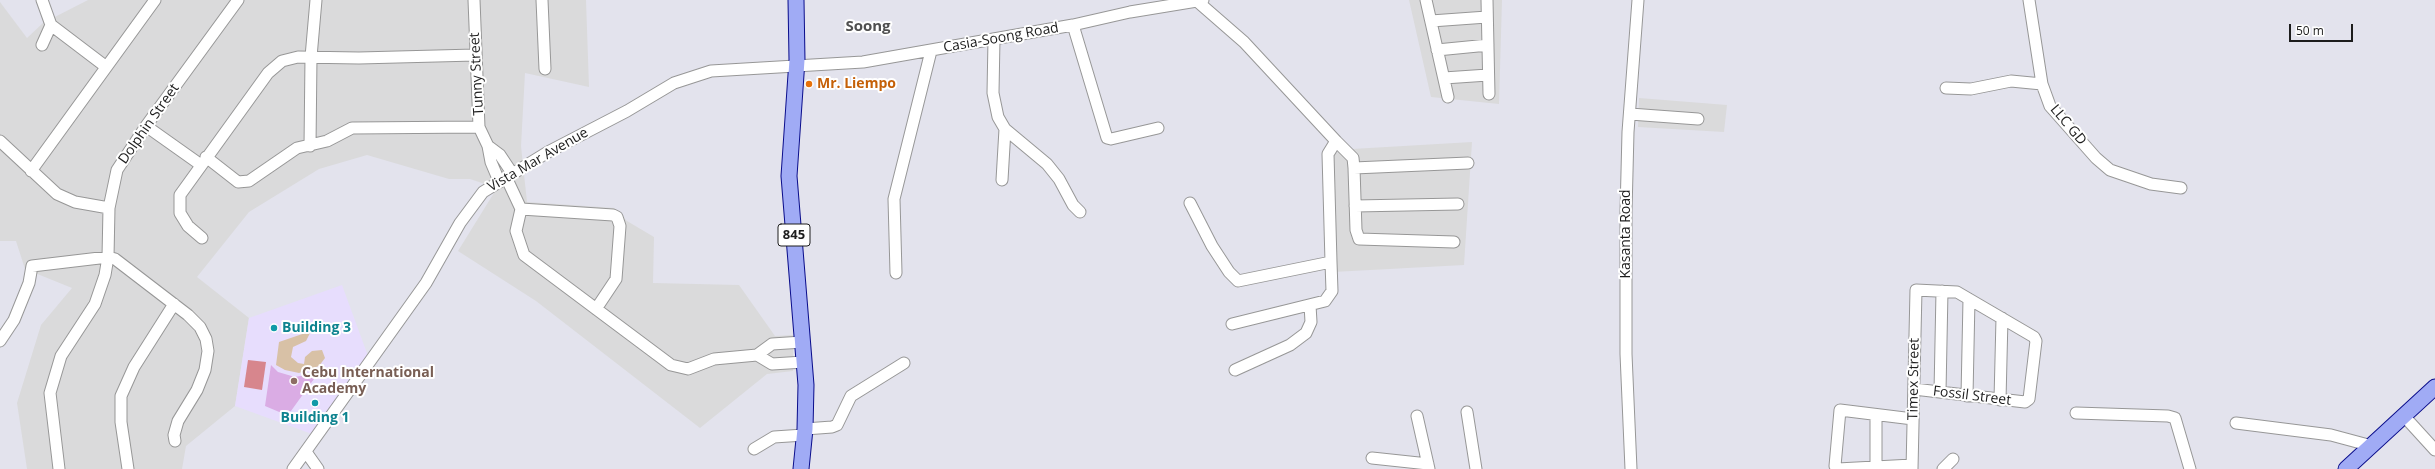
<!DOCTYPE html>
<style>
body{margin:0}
#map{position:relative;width:2435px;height:469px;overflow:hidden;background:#e3e3ed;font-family:"Open Sans",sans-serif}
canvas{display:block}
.scale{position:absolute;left:2289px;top:24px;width:64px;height:18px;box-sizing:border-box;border:2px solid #1d1d1d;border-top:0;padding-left:5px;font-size:12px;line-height:14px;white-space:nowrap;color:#1d1d1d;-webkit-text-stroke:3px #fff;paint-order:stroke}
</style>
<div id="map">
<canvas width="2435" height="469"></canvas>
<div class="scale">50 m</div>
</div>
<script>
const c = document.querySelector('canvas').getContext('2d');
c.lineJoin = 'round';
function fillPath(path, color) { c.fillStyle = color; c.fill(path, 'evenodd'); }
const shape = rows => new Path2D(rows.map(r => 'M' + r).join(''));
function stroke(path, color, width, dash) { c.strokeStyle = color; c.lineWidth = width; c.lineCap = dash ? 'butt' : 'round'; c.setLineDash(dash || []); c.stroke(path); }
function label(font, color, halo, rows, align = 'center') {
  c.font = font + ' "Open Sans",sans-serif'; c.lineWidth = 4; c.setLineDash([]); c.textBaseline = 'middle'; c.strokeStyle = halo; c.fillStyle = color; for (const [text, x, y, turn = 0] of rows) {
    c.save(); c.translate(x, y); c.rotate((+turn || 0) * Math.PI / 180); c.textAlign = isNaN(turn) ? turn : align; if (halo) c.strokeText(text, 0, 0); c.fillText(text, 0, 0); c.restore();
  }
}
fillPath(shape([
 [88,0,586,0,589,87,525,73,521,146,527,202,614,208,627,221,654,237,653,283,739,285,775,336,793,335,793,371,767,374,700,428,536,301,458,251,497,188,470,179,449,179,367,155,319,169,249,212,197,277,249,318,235,406,186,446,182,469,27,469,17,403,41,325,72,288,25,269,16,241,0,241,0,2,27,38,43,23],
 [1409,0,1502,0,1499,104,1431,97],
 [1639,98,1727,105,1724,132,1638,127],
 [1472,142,1464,265,1333,272,1329,154,1352,149]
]), '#dadadb');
fillPath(shape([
 [342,285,368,356,312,434,235,406,249,318]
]), '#e7ddfd');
fillPath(shape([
 [271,365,278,372,295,377,310,374,324,365,291,411,284,414,265,406]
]), '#daace4');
fillPath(shape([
 [248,360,266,362,262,390,244,387]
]), '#d7868d');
fillPath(shape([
 [311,331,306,341,293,347,291,357,298,363,304,364,305,357,312,351,322,350,325,358,319,366,299,373,285,370,276,365,279,342]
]), '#d8c1a6');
const minor = shape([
 [42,0,51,25,105,66],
 [474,0,479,127,488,146],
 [542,0,545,69],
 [1426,0,1448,97],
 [1487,0,1489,94],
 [2029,0,2042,84,2050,106,2096,158,2110,170,2151,184,2181,188],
 [1431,21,1487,17],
 [1073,25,1107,138,1111,139,1158,128],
 [994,39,993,93,998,117,1005,129,1002,180],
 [42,45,51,25],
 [1437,50,1488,45],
 [1444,78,1488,75],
 [1946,88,1971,89,2011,81,2042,84],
 [1630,114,1698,119],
 [146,126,201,165],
 [1005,129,1047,164,1059,179,1073,205,1080,212],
 [0,141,57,194,75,202,109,208],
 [1336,141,1353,158,1354,168,1468,163],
 [310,146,311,57,316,0],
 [206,157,238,182,249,181,297,148,327,141,352,128,479,127],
 [1354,168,1356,230,1359,239,1454,242],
 [31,171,155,0],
 [506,177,521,209,516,231,524,255,671,365,688,369,714,359,757,355,772,344,803,342],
 [499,181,491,162,488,146,500,155,512,173],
 [1190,203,1212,246,1229,272,1238,281,1331,262,1328,154,1336,141,1244,42,1197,1],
 [1355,206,1458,204],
 [521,209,613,215,617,217,620,226,616,279,596,309],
 [202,238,188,226,180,213,180,195,268,73,282,61,298,57,359,58,475,55],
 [896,273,894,199,931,51],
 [1232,324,1325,301,1332,291,1331,262],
 [0,341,14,320,29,283,32,266,108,257,115,259,188,315,200,327,206,339,208,351,205,370,197,390,178,421,174,435,175,441],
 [757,355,772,364,804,362],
 [1235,370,1290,345,1306,333,1311,322,1310,305],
 [1940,392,1942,291],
 [1967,396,1969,299],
 [2000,400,2002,318],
 [1467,412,1476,469],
 [2076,413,2168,416,2175,418,2190,469],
 [1417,416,1429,469],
 [2404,416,2435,450],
 [2236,423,2331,435,2372,446],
 [805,429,832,427,837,425,851,396,904,363],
 [754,449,774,437,804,435],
 [306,452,318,469],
 [1372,458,1428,464],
 [1912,465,1838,469,1835,466,1840,410,1913,419],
 [1876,467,1876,415],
 [59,469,50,393,61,356,95,304,105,275,108,257,109,208,117,170,146,126,238,0],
 [128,469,121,422,121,396,134,367,174,304],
 [293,469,426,283,460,223,483,192,548,152,627,111,674,83,711,71,863,62,1073,25,1130,12,1203,0],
 [1631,469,1626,354,1626,212,1628,132,1638,0],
 [1912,469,1916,290,1957,292,2034,337,2036,341,2029,399,2025,402,1914,389],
 [1943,469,1953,459]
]);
const major = shape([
 [796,0,797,60,789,176,806,385,805,429,801,469],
 [2346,469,2435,387]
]);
stroke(minor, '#979797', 13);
stroke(major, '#0a0d8b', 17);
stroke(minor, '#fff', 11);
stroke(major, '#a0abf5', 15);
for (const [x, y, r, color] of [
 [809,84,4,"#e8710a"],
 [274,328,4,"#0f9aa8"],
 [294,381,4,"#8d6e63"],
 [315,403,4,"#0f9aa8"]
]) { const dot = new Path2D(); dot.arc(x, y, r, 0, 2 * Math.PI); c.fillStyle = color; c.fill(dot); stroke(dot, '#fff', 1.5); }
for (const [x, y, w] of [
 [794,235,32]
]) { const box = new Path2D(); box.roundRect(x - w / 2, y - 11, w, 22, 3); c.fillStyle = '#fff'; c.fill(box); stroke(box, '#1d1d1d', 1); }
label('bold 13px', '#1d1d1d', null, [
 ["845",794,235]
]);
label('14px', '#1d1d1d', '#fff', [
 ["Casia-Soong Road",1001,38,-10],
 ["Tunny Street",477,74,-93],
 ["Dolphin Street",149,124,-55],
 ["LLC GD",2068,125,50],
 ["Vista Mar Avenue",538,160,-30],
 ["Kasanta Road",1626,234,-90],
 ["Timex Street",1914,379,-89],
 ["Fossil Street",1972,396,7]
]);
label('bold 14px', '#c56008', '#fff', [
 ["Mr. Liempo",817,84]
], 'left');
label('bold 14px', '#0d838f', '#fff', [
 ["Building 3",282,328],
 ["Building 1",315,418,"center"]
], 'left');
label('bold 14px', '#785e54', '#fff', [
 ["Cebu International",302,373],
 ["Academy",302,389]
], 'left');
label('bold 15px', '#505050', '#fff', [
 ["Soong",868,27]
]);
</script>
